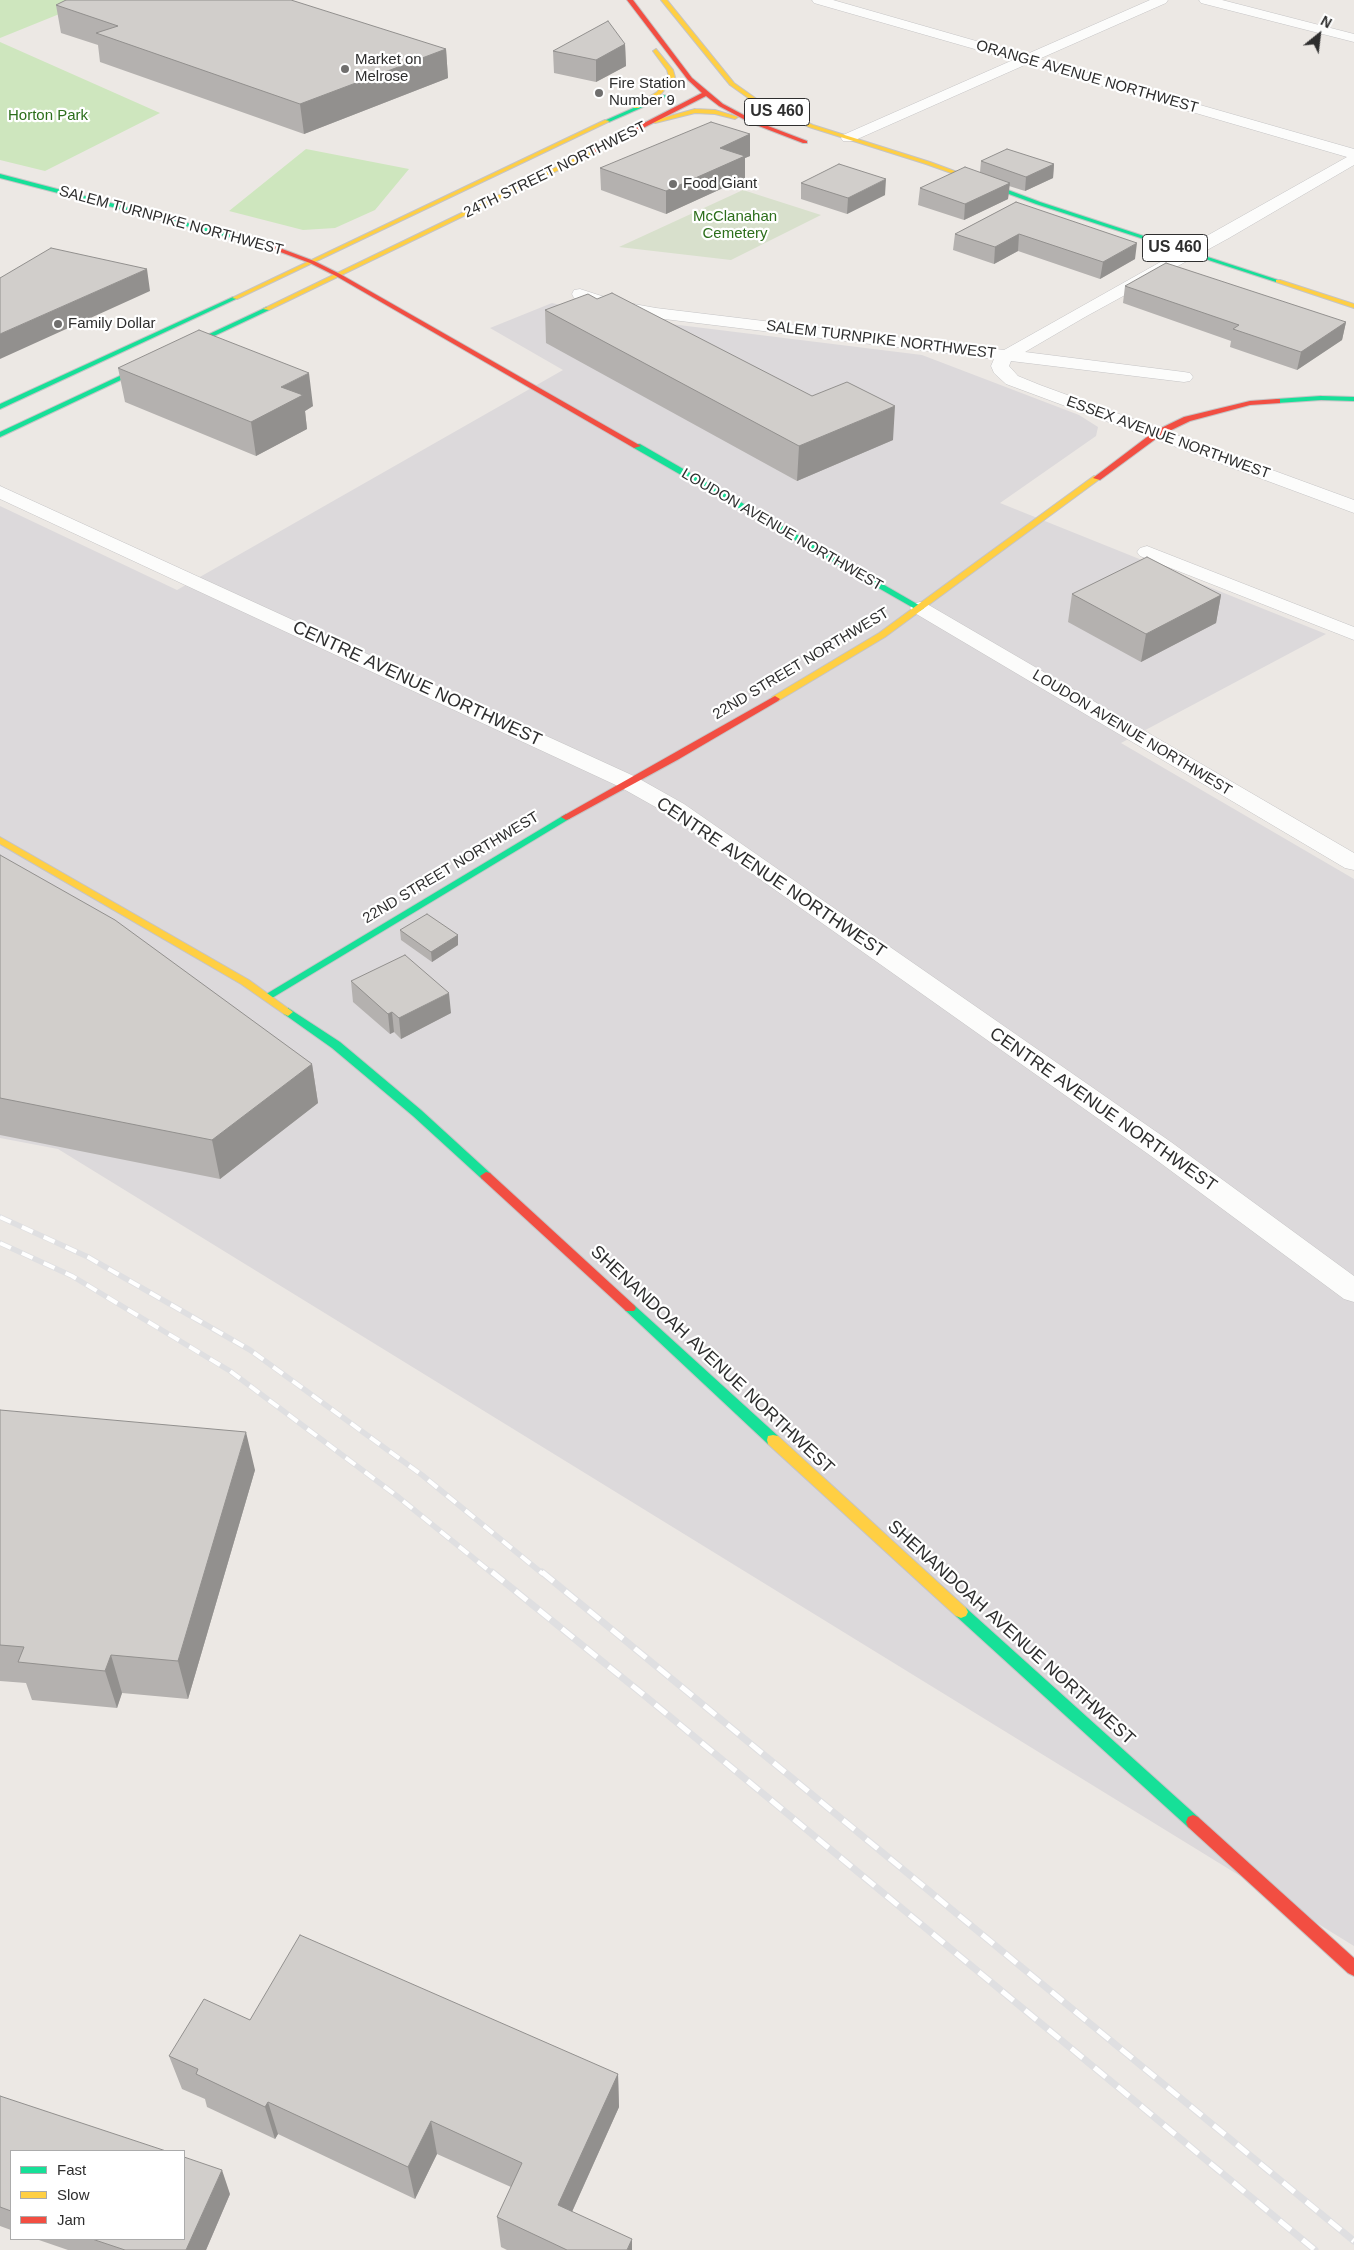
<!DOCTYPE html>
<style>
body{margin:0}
#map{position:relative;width:1354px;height:2250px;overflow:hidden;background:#ece8e4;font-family:Helvetica,sans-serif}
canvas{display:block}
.legend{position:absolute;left:10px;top:2150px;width:175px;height:90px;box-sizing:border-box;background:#fff;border:1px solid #ababab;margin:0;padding:6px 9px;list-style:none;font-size:15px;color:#2e2e2e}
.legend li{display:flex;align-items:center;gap:10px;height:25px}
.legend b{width:25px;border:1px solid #ababab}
.north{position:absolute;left:1294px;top:10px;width:50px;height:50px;-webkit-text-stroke:4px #fff;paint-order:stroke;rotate:29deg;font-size:14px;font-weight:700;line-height:20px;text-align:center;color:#2e2e2e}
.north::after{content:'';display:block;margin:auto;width:18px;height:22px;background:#2e2e2e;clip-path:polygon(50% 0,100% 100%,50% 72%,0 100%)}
</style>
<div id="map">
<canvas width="1354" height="2250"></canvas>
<ul class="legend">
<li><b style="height:6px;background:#16e098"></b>Fast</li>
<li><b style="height:6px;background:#ffcf43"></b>Slow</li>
<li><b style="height:6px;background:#f24e42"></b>Jam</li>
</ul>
<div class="north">N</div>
</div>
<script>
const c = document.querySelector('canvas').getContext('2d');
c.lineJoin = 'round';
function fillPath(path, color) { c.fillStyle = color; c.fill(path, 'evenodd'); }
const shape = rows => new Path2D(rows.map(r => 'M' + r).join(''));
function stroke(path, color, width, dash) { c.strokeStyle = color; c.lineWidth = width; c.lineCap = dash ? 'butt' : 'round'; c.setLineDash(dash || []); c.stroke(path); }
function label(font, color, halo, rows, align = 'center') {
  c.font = font + ' Helvetica,sans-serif'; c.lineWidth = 4.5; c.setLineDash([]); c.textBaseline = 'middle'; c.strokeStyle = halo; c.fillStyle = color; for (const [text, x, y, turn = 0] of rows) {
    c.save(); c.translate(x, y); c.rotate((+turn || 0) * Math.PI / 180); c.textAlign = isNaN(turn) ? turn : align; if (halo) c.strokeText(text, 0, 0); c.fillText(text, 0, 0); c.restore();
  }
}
fillPath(shape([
 [552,303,614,317,922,355,1079,415,1098,427,1096,436,1000,503,1326,634,1121,743,1354,879,1354,1946,58,1149,0,1138,0,506,177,590,563,370,490,328]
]), '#dcd9db');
fillPath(shape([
 [0,0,94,0,0,38],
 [0,42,160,113,45,171,0,160],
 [306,149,409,169,375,210,335,228,303,230,229,211]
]), '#cee6be');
fillPath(shape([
 [743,190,821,215,731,260,619,247]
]), '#d8e0cc');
const street = shape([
 [812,0,833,0,1025,55,1150,0,1168,0,1166,3,1039,59,1354,149,1354,165,1229,238,1085,317,1025,352,1184,372,1190,373,1193,377,1190,381,1184,382,1011,361,1009,366,1018,376,1040,385,1354,500,1354,513,1006,384,994,373,991,366,994,359,656,318,608,310,574,298,572,294,574,290,580,289,617,301,656,308,1004,350,1347,157,1027,64,853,141,843,141,841,138,843,135,1013,60,814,3,812,0],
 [1199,0,1222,0,1354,34,1354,42,1201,3,1199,0],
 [0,486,636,777,684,804,1171,1142,1354,1276,1354,1302,1344,1299,1151,1156,668,814,620,787,0,499,0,486],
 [1147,546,1354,627,1354,640,1140,556,1137,552,1140,548,1147,546],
 [920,602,927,604,1354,853,1354,870,1345,868,913,612,910,608,913,604,920,602]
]);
const fast = shape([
 [663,95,668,96,609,122,604,121,663,95],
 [0,174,271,245,272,246,267,247,0,178,0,174],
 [984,181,1040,202,1281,281,1276,282,1036,204,982,184,982,182,984,181],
 [233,297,238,298,0,409,0,404,233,297],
 [267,307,269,308,269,310,0,437,0,432,267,307],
 [1321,396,1354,397,1354,401,1321,400,1277,403,1273,401,1277,399,1321,396],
 [634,444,640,444,924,608,920,611,917,610,634,448,634,444],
 [566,814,569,815,571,817,569,819,272,998,264,998,263,996,566,814],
 [288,1008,340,1042,421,1110,490,1173,492,1176,490,1179,482,1179,413,1116,332,1048,284,1014,283,1012,288,1008],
 [630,1303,634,1305,778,1436,779,1440,778,1444,773,1445,768,1444,626,1311,624,1308,626,1305,630,1303],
 [961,1606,966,1608,1198,1817,1200,1822,1198,1827,1193,1829,1188,1827,956,1616,954,1612,956,1608,961,1606]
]);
const slow = shape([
 [661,0,667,0,734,83,758,100,813,125,930,162,987,183,982,184,926,164,809,127,754,102,730,85,661,0],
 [656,49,673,70,675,77,661,94,638,108,634,108,634,106,657,92,669,77,667,70,653,51,656,49],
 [695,109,715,110,738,117,735,119,715,114,695,113,655,123,652,121,695,109],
 [605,120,610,121,237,299,232,298,605,120],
 [594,149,597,151,596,152,269,310,263,309,594,149],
 [1276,280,1280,280,1354,304,1354,308,1276,282,1276,280],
 [1094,476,1101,478,885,637,778,701,772,701,772,697,879,633,1094,476],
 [0,837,249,980,293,1012,288,1016,284,1014,241,984,0,844,0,837],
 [773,1435,778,1436,966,1608,968,1612,966,1616,961,1618,956,1616,768,1444,767,1440,768,1436,773,1435]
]);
const jam = shape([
 [627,0,633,0,692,78,723,104,755,121,807,141,807,143,803,143,751,123,719,106,706,96,596,152,592,152,592,150,702,93,688,80,627,0],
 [269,244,314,261,340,274,641,446,634,448,336,276,310,263,267,247,267,245,269,244],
 [1277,399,1280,399,1280,403,1250,405,1190,421,1161,435,1100,480,1093,478,1155,431,1184,417,1250,401,1277,399],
 [775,696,780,699,778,701,679,759,569,819,566,820,561,817,775,696],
 [486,1172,490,1173,634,1305,636,1308,634,1311,626,1311,482,1179,480,1176,486,1172],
 [1193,1815,1198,1817,1354,1958,1354,1976,1348,1973,1188,1827,1186,1822,1188,1817,1193,1815]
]);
stroke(street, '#c5c4c5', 1);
stroke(fast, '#c5c4c5', 2);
stroke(slow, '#c5c4c5', 2);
stroke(jam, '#c5c4c5', 2);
fillPath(street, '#fcfcfb');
fillPath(fast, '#16e098');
fillPath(slow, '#ffcf43');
fillPath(jam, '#f24e42');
const railFar1 = shape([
 [0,1217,88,1257,250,1350,422,1475,543,1574],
 [0,1243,72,1276,230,1371,397,1496,493,1574]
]);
const rail = shape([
 [492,1572,645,1696,1315,2250],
 [542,1572,1354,2241]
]);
stroke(railFar1, '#dfdfe1', 5.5);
stroke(rail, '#dfdfe1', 7);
stroke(railFar1, '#fff', 4, [12]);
stroke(rail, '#fff', 5, [15]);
fillPath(shape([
 [56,5,446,49,448,78,304,134,100,62,98,45,61,33],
 [625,44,626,66,596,82,554,73,553,51],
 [750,134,750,156,745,158,745,178,666,214,601,190,600,168],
 [981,161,1054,164,1053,178,1025,191,1009,186,1008,199,964,220,918,205,920,188,980,172],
 [801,183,885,195,847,214,801,199],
 [1016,202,1135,259,1100,279,1018,251,994,264,953,250,955,234],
 [1125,286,1346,322,1342,340,1297,370,1230,347,1231,341,1123,303],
 [597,299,893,440,797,481,546,343,545,310],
 [118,368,313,406,305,411,307,429,256,456,125,402],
 [1072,594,1221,595,1216,623,1141,662,1068,622],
 [0,855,312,1064,318,1103,220,1179,0,1135],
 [400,930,458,935,458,945,432,962,401,940],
 [351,981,451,1013,401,1039,394,1032,390,1034,353,1002],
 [0,1410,255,1470,188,1699,122,1693,117,1708,32,1700,26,1683,0,1681],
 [250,2020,618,2074,619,2107,572,2212,632,2250,507,2250,501,2247,497,2217,511,2187,437,2154,415,2199,278,2134,275,2139,207,2107,205,2099,182,2089,169,2056],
 [0,2096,11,2151,11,2230,0,2226],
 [230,2194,206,2250,68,2250,36,2239,184,2239]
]), '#b4b1af');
fillPath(shape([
 [625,44,626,66,596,82,596,60],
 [446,49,448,78,304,134,300,104],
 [750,134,750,156,745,158,745,178,666,214,666,191,720,148],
 [1054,164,1053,178,1025,191,1026,177],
 [886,179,885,195,847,214,848,198],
 [1010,183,1008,199,964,220,965,204],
 [1019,234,1018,251,994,264,995,247],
 [1137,243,1135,259,1100,279,1103,262],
 [147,269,150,291,0,359,0,334],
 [1346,322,1342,340,1297,370,1301,352],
 [309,373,313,406,305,411,307,429,256,456,251,422,281,387],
 [895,406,893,440,797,481,799,446],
 [1221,595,1216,623,1141,662,1146,634],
 [458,935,458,945,432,962,431,952],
 [449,993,451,1013,401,1039,399,1018],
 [392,1012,394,1032,390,1034,388,1014],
 [312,1064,318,1103,220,1179,212,1140],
 [246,1432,255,1470,188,1699,178,1661],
 [111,1655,122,1693,117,1708,105,1671],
 [618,2074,619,2107,561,2236,558,2205],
 [268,2102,278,2134,275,2139,265,2107],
 [431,2121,437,2154,415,2199,408,2167],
 [222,2170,230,2194,206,2250,186,2250],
 [632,2239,632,2250,627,2250]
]), '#92908e');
const building = shape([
 [66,0,291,0,446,49,300,104,96,33,118,26,56,5,66,0],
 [608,21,625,44,596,60,553,51,608,21],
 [711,122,750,134,720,148,745,156,666,191,600,168,711,122],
 [1007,149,1054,164,1026,177,981,161,1007,149],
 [839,164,886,179,848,198,801,183,839,164],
 [965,167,1010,183,965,204,920,188,965,167],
 [1016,202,1137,243,1103,262,1019,234,995,247,955,234,1016,202],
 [51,248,147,269,0,334,0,278,51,248],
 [1166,263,1346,322,1301,352,1233,329,1239,325,1125,286,1166,263],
 [612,293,812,396,847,382,895,406,799,446,545,310,588,294,597,299,612,293],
 [199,330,309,373,281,387,303,395,251,422,118,368,199,330],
 [1147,557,1221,595,1146,634,1072,594,1147,557],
 [0,855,115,920,312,1064,212,1140,0,1098,0,855],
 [427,914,458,935,431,952,400,930,427,914],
 [405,955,449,993,399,1018,392,1012,388,1014,351,981,405,955],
 [0,1410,246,1432,178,1661,111,1655,105,1671,18,1662,24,1647,0,1645,0,1410],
 [300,1935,618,2074,558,2205,632,2239,627,2250,567,2250,497,2217,522,2163,431,2121,408,2167,268,2102,265,2107,196,2074,198,2069,169,2056,204,1999,250,2020,300,1935],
 [0,2096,166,2151,11,2151,11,2211,0,2207,0,2096],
 [184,2157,222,2170,186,2250,125,2250,92,2239,184,2239,184,2157]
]);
fillPath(building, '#d1cecb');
stroke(building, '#92908e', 1);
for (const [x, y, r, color] of [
 [345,69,5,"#706f6e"],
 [599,93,5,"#706f6e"],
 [673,184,5,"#706f6e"],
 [58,324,5,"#706f6e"]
]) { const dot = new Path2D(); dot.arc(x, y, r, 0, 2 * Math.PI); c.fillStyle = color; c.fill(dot); stroke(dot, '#fff', 2); }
label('15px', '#2e2e2e', '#fff', [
 ["Market on",355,60],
 ["Melrose",355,77],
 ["Fire Station",609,84],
 ["Number 9",609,101],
 ["Food Giant",683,184],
 ["Family Dollar",68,324]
], 'left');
label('15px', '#2e2e2e', '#fff', [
 ["ORANGE AVENUE NORTHWEST",1087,77,16],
 ["24TH STREET NORTHWEST",555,170,-26],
 ["SALEM TURNPIKE NORTHWEST",171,221,15],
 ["SALEM TURNPIKE NORTHWEST",881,340,7],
 ["ESSEX AVENUE NORTHWEST",1168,438,20],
 ["LOUDON AVENUE NORTHWEST",782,530,30],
 ["22ND STREET NORTHWEST",801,664,-31],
 ["LOUDON AVENUE NORTHWEST",1132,733,31],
 ["22ND STREET NORTHWEST",451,868,-31]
]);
label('15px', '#2c6e1b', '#fff', [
 ["Horton Park",48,116],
 ["McClanahan",735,217],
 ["Cemetery",735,234]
]);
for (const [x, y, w] of [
 [777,112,65],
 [1175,248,65]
]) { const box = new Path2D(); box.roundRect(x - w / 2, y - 13.5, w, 27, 4); c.fillStyle = '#fff'; c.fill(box); stroke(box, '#2e2e2e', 1); }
label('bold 16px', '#2e2e2e', null, [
 ["US 460",777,112],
 ["US 460",1175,248]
]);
label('18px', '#2e2e2e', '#fff', [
 ["CENTRE AVENUE NORTHWEST",417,684,25],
 ["CENTRE AVENUE NORTHWEST",771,878,34],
 ["CENTRE AVENUE NORTHWEST",1103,1110,35],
 ["SHENANDOAH AVENUE NORTHWEST",712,1360,43],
 ["SHENANDOAH AVENUE NORTHWEST",1011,1633,42]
]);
</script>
